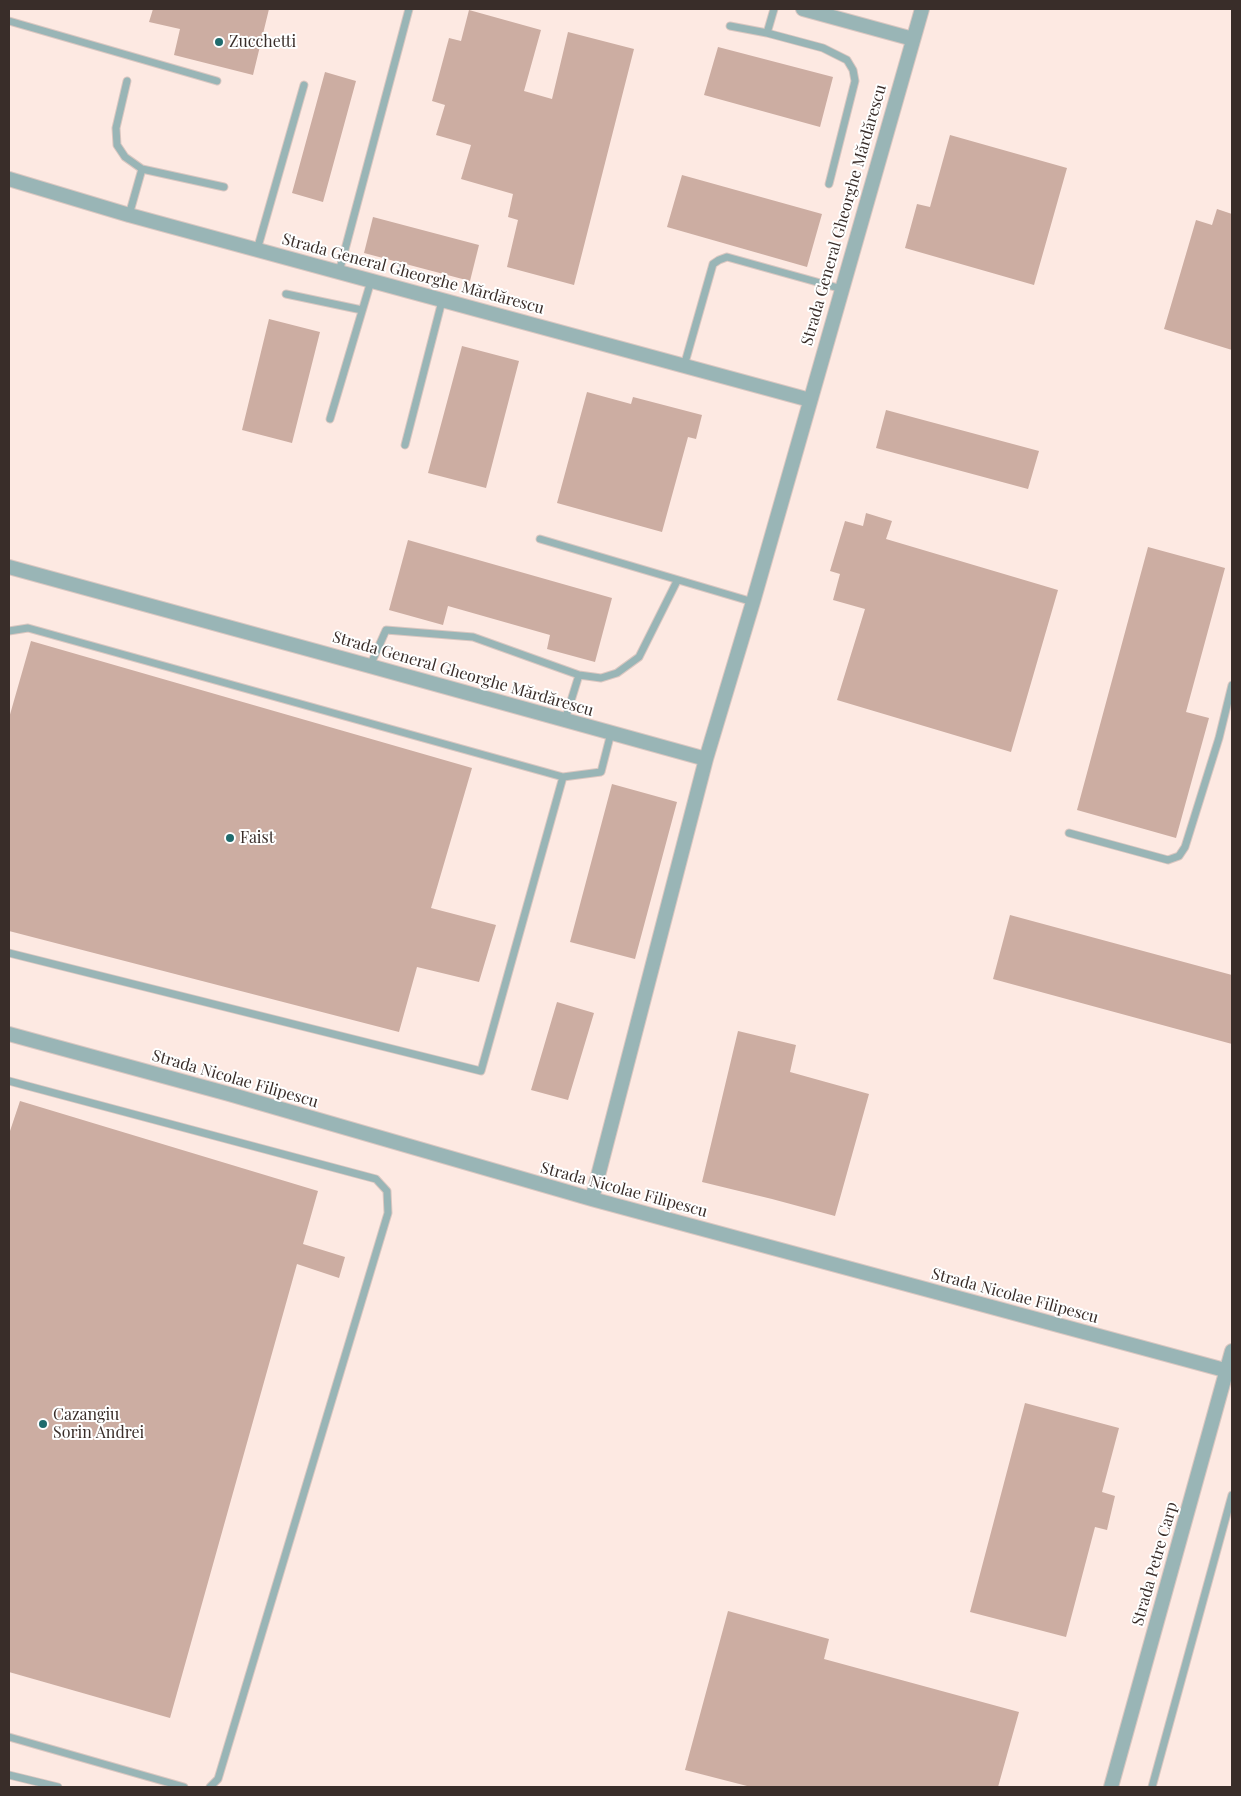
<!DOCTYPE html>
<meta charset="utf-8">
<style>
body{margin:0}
#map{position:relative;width:1241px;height:1796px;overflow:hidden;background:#fde9e2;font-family:"Playfair Display",serif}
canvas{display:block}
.frame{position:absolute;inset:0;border:10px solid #392d29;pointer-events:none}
</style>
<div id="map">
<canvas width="1241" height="1796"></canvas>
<div class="frame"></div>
</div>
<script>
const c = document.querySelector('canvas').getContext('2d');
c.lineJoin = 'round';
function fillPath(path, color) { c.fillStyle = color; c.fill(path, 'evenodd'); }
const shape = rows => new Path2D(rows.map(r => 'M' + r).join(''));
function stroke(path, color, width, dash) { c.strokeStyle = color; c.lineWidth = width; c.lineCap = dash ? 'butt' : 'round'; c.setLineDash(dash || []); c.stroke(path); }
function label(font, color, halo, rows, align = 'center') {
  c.font = font + ' "Playfair Display",serif'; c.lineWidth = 4; c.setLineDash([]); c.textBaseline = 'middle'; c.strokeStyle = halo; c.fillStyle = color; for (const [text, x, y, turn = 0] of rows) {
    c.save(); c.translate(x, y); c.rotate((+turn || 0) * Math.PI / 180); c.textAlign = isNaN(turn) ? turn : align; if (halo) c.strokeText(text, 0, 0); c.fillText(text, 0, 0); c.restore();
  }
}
fillPath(shape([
 [153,9,269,9,253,75,174,55,180,29,149,22],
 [469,10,541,30,524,91,552,99,568,32,634,49,574,285,507,267,518,220,508,217,513,194,461,179,471,145,436,135,445,105,432,101,449,38,461,41],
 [718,47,833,77,820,127,704,95],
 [325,72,356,81,323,202,292,193],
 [950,135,1067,168,1034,285,905,248,917,204,930,207],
 [682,175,822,214,807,267,667,227],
 [1217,209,1232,214,1232,350,1164,329,1196,220,1212,225],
 [373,217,479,245,470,281,364,253],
 [269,319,320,332,292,443,242,430],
 [462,346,519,361,486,488,428,473],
 [587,392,631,404,633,397,702,415,696,439,688,437,662,532,557,503],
 [886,410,1039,451,1028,489,876,448],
 [866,513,892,521,886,539,1058,590,1011,752,837,700,865,609,833,600,840,574,830,571,845,521,863,526],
 [408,540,612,598,595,662,547,649,550,635,448,606,443,625,389,610],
 [1148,547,1225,568,1186,712,1209,718,1176,838,1077,810],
 [31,641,472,768,431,908,496,925,479,982,417,967,399,1032,9,931,9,718],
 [612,784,677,802,635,959,570,942],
 [1010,915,1232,975,1232,1044,993,979],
 [557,1002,594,1013,568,1100,531,1090],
 [738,1031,796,1045,790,1072,869,1094,835,1216,772,1199,702,1182],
 [20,1101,318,1191,303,1244,345,1257,339,1278,297,1264,170,1718,9,1672,9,1134],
 [1025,1403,1119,1428,1102,1492,1115,1496,1107,1530,1095,1527,1066,1637,970,1612],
 [728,1611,829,1639,824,1659,1019,1712,998,1787,751,1787,685,1770]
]), '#ccada2');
const lane = shape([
 [9,21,217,81],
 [730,26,767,33,823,48,847,60,853,70,855,81,829,184],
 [767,33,774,9],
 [127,81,116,128,117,145,125,157,142,169,129,215],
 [142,169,224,187],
 [257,250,304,85],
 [339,272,409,9],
 [286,294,362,310],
 [684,366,713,264,719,260,727,257,842,289],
 [330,419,371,281],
 [405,445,442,301],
 [540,539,753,602],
 [9,631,28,628,563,777,601,772,611,733],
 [370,666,386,630,473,637,579,675,601,678,617,673,639,657,677,581],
 [565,720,579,675],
 [1069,833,1168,860,1179,856,1185,847,1219,738,1232,685],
 [9,953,481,1071,563,777],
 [9,1081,376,1179,387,1191,388,1213,218,1779,210,1787],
 [9,1737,184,1787],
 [9,1775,58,1787],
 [1152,1787,1232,1495]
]);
const street = shape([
 [803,9,913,39],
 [9,179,129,215,810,400],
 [9,567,370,666,706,759],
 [9,1034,229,1094,592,1199,1232,1372],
 [592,1199,706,759,753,602,922,9],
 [1111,1787,1232,1351]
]);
stroke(lane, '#dac7c1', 9);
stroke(street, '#dac7c1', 16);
stroke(lane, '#99b5b6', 7);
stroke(street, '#99b5b6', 14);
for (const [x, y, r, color] of [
 [219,42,5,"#1f6b6d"],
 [230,838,5,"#1f6b6d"],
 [43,1424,5,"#1f6b6d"]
]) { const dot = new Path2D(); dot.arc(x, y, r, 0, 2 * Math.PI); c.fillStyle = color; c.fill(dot); stroke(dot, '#fff', 2); }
label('16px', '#392d29', '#fff', [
 ["Zucchetti",229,42],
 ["Faist",240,838],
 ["Cazangiu",53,1415],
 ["Sorin Andrei",53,1433]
], 'left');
label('16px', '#392d29', '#fff', [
 ["Strada General Gheorghe Mărdărescu",844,215,-74],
 ["Strada General Gheorghe Mărdărescu",413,274,15],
 ["Strada General Gheorghe Mărdărescu",463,674,16],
 ["Strada Nicolae Filipescu",235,1079,16],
 ["Strada Nicolae Filipescu",624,1190,15],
 ["Strada Nicolae Filipescu",1015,1296,15],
 ["Strada Petre Carp",1155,1564,-74]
]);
</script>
